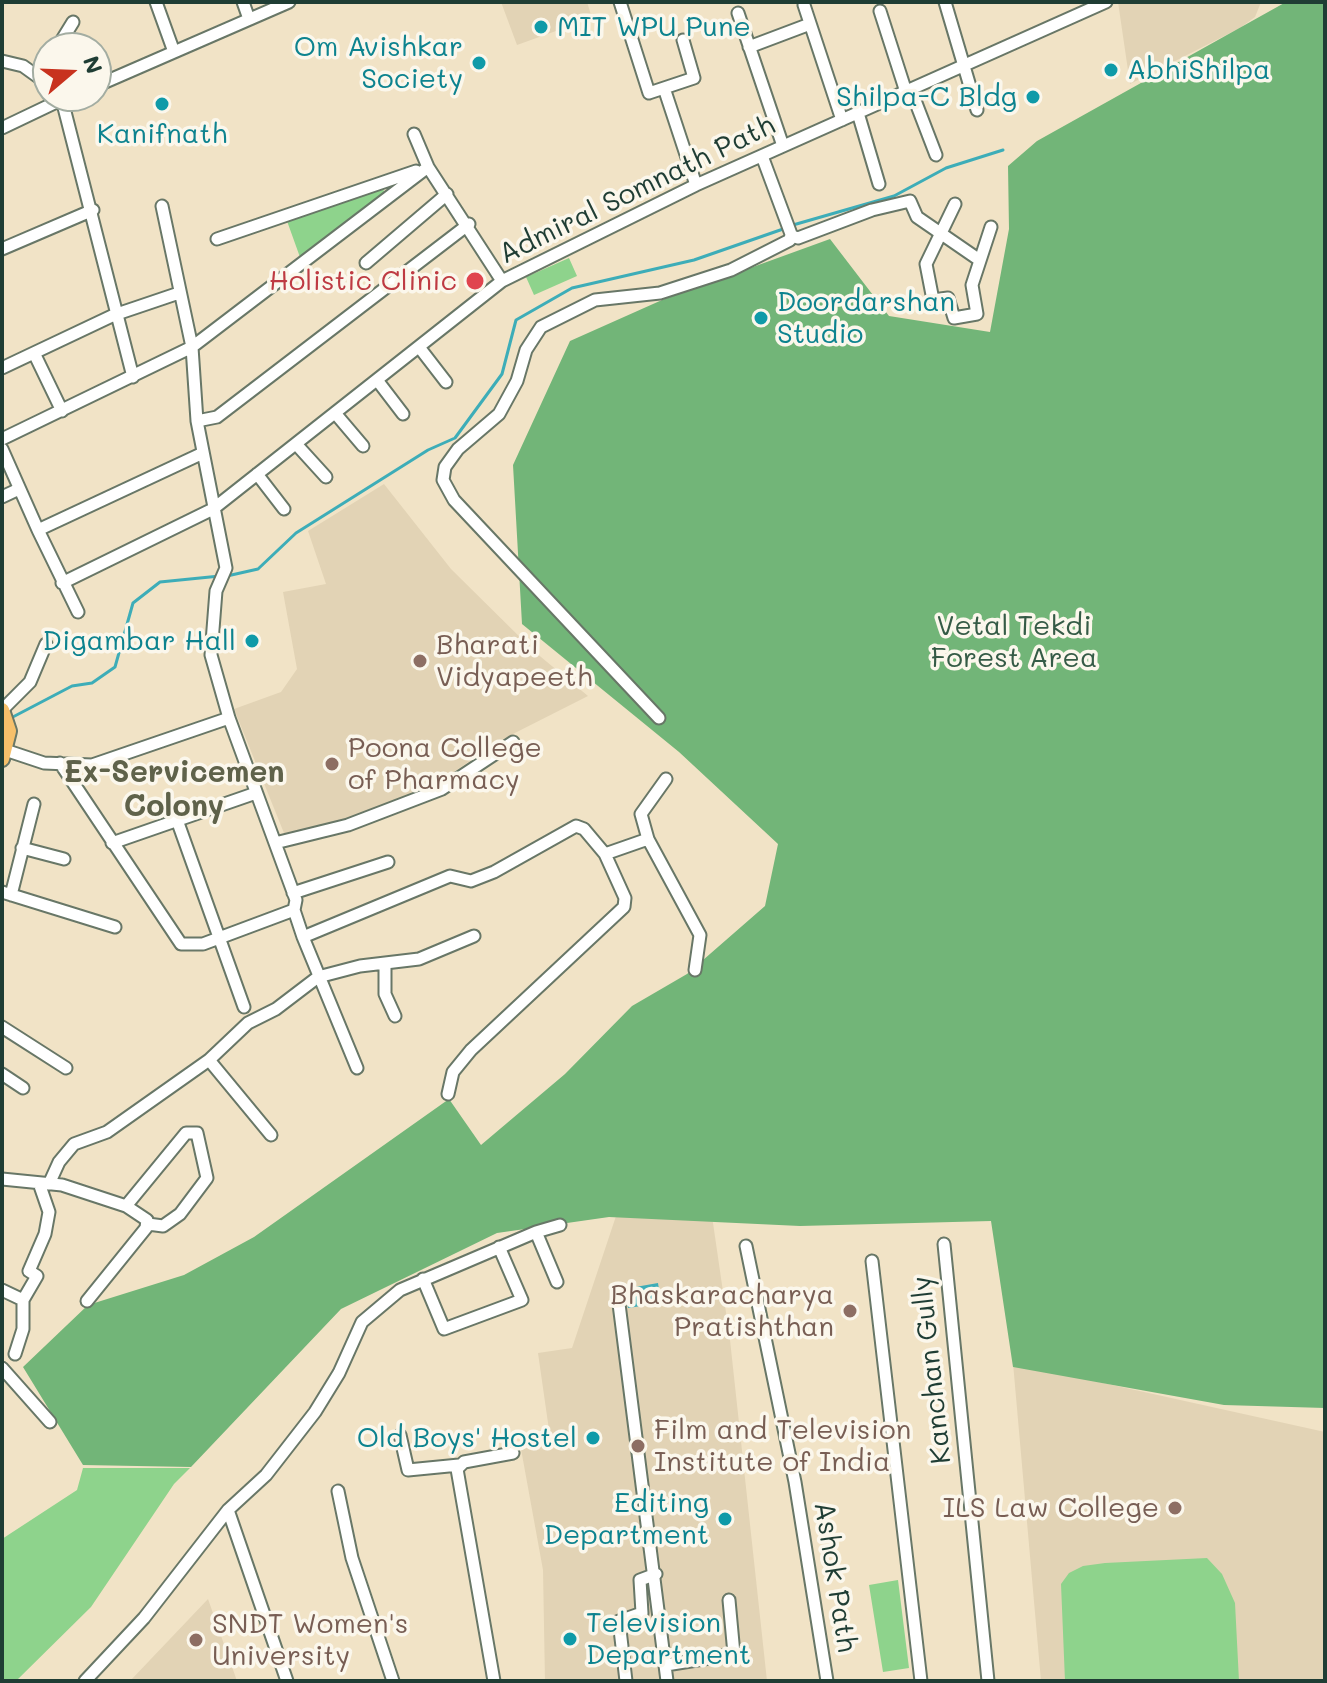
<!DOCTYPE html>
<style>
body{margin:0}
#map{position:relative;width:1327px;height:1683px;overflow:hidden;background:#f1e3c6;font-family:Mali,sans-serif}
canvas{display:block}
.frame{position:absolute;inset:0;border:4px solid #1f3d34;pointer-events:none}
.north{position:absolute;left:32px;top:32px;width:80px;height:80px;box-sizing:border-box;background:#fbf7ec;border:2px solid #a3ada2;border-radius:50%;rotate:71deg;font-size:22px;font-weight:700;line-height:32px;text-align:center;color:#1f3d34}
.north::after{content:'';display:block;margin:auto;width:28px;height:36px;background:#c8321e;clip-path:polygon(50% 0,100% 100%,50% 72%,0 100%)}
</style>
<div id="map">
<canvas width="1327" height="1683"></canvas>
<div class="frame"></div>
<div class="north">N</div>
</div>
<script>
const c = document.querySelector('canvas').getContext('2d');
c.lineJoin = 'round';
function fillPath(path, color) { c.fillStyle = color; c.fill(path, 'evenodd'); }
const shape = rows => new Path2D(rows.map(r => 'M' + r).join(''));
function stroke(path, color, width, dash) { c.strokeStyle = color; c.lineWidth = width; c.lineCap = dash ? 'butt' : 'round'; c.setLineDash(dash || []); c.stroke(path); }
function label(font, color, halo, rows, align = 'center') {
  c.font = font + ' Mali,sans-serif'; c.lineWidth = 7; c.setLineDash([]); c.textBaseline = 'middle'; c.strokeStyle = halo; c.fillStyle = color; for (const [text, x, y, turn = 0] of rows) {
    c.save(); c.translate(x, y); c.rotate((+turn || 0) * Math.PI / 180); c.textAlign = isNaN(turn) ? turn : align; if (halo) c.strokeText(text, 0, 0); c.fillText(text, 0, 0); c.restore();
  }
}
fillPath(shape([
 [501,2,587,2,592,18,517,45],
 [1118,2,1261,2,1255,17,1240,28,1130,84],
 [384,484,451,569,535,652,588,696,503,739,425,791,288,843,234,709,281,692,297,669,283,592,326,584,308,531],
 [616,1216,712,1216,730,1340,767,1681,545,1681,543,1570,521,1449,551,1444,538,1353,572,1348],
 [1013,1363,1325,1432,1325,1681,1041,1681],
 [208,1599,237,1681,130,1681]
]), '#e2d3b5');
fillPath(shape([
 [382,187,386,195,301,260,287,221],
 [569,258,577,276,534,295,526,277],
 [83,1468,190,1468,174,1484,91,1607,16,1681,2,1681,2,1539,77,1490],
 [1207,1558,1222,1574,1235,1603,1239,1681,1065,1681,1061,1584,1069,1573,1083,1566,1105,1563],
 [898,1580,909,1668,883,1672,869,1585]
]), '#8ed38c');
fillPath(shape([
 [1286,2,1325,2,1325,1408,1224,1405,1013,1367,991,1221,800,1226,609,1217,497,1233,341,1309,191,1467,83,1465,23,1367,88,1305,184,1275,254,1237,449,1099,481,1145,565,1074,632,1006,687,974,765,906,778,844,679,752,522,624,513,465,570,341,662,300,830,239,889,316,990,332,1009,229,1008,166,1037,141]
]), '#72b578');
fillPath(shape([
 [658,1283,661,1303,628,1308,624,1289]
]), '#3dadb8');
stroke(shape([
 [793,225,894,196,946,168,1003,150],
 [227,576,258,569,296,533,428,450,455,438,502,374,516,320,572,288,694,260,786,228],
 [9,719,72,686,92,683,115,667,133,603,160,582,220,576]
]), '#3dadb8', 3);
const minor = shape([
 [156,2,174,52],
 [243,2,249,19],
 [620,2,649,93,694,78,683,40],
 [945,2,977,110],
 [804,5,842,120],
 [880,11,906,92,916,103,936,155],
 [738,13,783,146],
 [749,47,810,24],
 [57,48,73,22],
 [2,61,23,66,48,84],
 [40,77,48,63],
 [96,86,289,2],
 [664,88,696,185],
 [61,96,133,377],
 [858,113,879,184],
 [2,128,69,96],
 [414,134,428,167,502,281],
 [955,204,926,264,933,300,948,298,954,318,977,314,972,285,991,227],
 [162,206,192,347,197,421,226,568,216,591,211,655,229,718,296,900,294,910,303,937,357,1068],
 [792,236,798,238,872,210,910,201,917,217,978,259],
 [217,239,416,171],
 [2,249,93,210],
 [366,263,447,194],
 [419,347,446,382],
 [34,353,62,411],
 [2,368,114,315,179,293],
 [377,380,403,414],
 [335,413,363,446],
 [197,421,217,417,469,224],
 [2,439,192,347,428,167],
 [296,444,326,477],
 [2,449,38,530,203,453],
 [257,474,284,509],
 [2,497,19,489],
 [38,530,78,612],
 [62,583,213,509,502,281,696,185,1106,2],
 [2,710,30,682,46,644],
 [659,718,454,500,443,480,445,467,458,449,499,414,517,381,526,350,541,327,595,300,660,293,731,270,790,240,791,234,762,156],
 [5,750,44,763,92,765,229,718],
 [60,763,181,944,203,944,294,910],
 [177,820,244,1007],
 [648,839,641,814,666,779],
 [112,843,256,793],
 [275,843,348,825,442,789,513,742],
 [22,848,64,859],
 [605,854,648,839,700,935,695,970],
 [2,892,115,927],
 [293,893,388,862],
 [11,895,34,804],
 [303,937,450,876,471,881,494,872,576,826,584,829,605,854,625,898,624,907,471,1050,453,1072,448,1094],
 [385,963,385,994,395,1016],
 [2,1027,66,1068],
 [209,1060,271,1135],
 [2,1074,23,1088],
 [2,1179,62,1185,126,1206,147,1220,146,1228,87,1301],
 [49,1184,59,1162,74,1144,107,1132,209,1060,248,1023,276,1009,318,977,360,966,419,959,474,936],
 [126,1206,186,1133,197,1133,207,1178,180,1214,163,1226,148,1224],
 [536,1232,560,1225],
 [944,1244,988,1681],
 [746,1246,795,1482,827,1681],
 [872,1261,921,1681],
 [423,1279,444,1329,522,1300,499,1247],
 [2,1290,23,1300,23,1329,15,1354],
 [23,1300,37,1276,29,1271,45,1234,49,1212,39,1183],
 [619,1304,667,1681],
 [2,1368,50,1422],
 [400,1435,408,1470,459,1465],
 [338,1491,352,1558,393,1681],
 [228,1510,287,1681],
 [666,1665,734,1654,729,1600],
 [85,1681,144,1618,228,1510,266,1475,315,1412,339,1373,362,1322,400,1290,536,1232,557,1282],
 [494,1681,457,1469,464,1462,513,1453],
 [626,1681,619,1621,642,1613,640,1580,656,1574]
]);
const major = shape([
 [2,710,9,731,2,759]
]);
stroke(minor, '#687767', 15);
stroke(major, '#687767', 18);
stroke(minor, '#fff', 11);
stroke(major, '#f6c06b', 14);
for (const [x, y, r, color] of [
 [541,27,8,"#0f9aa8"],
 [479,63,8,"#0f9aa8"],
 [1111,70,8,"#0f9aa8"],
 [1033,97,8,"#0f9aa8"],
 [162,104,8,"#0f9aa8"],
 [475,281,10,"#e0444e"],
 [761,318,8,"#0f9aa8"],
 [252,641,8,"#0f9aa8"],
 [420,661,8,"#8d6e63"],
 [332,764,8,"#8d6e63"],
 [850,1311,8,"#8d6e63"],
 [593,1438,8,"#0f9aa8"],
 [638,1446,8,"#8d6e63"],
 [1175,1508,8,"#8d6e63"],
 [725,1519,8,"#0f9aa8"],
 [570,1639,8,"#0f9aa8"],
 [196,1640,8,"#8d6e63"]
]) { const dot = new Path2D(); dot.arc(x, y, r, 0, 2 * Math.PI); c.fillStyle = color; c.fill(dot); stroke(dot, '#fbf7ec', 3); }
label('28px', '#0d838f', '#fbf7ec', [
 ["MIT WPU Pune",557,27,"left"],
 ["Om Avishkar",463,47],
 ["Society",463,79],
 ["AbhiShilpa",1127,70,"left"],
 ["Shilpa-C Bldg",1017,97],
 ["Kanifnath",162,134,"center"],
 ["Doordarshan",777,302,"left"],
 ["Studio",777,334,"left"],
 ["Digambar Hall",236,641],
 ["Old Boys' Hostel",577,1438],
 ["Editing",709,1503],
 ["Department",709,1535],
 ["Television",586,1623,"left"],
 ["Department",586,1655,"left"]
], 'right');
label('28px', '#1f3d34', '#fbf7ec', [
 ["Admiral Somnath Path",637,190,-26],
 ["Kanchan Gully",932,1370,-96],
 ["Ashok Path",835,1577,81]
]);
label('28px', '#be3a42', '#fbf7ec', [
 ["Holistic Clinic",457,281]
], 'right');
label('28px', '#355b46', '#fbf7ec', [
 ["Vetal Tekdi",1014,626],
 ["Forest Area",1014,658]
]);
label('28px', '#785e54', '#fbf7ec', [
 ["Bharati",436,645],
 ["Vidyapeeth",436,677],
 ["Poona College",348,748],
 ["of Pharmacy",348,780],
 ["Bhaskaracharya",834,1295,"right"],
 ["Pratishthan",834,1327,"right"],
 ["Film and Television",654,1430],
 ["Institute of India",654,1462],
 ["ILS Law College",1159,1508,"right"],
 ["SNDT Women's",212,1624],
 ["University",212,1656]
], 'left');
label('bold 30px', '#5f624a', '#fbf7ec', [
 ["Ex-Servicemen",174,773],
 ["Colony",174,807]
]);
</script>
